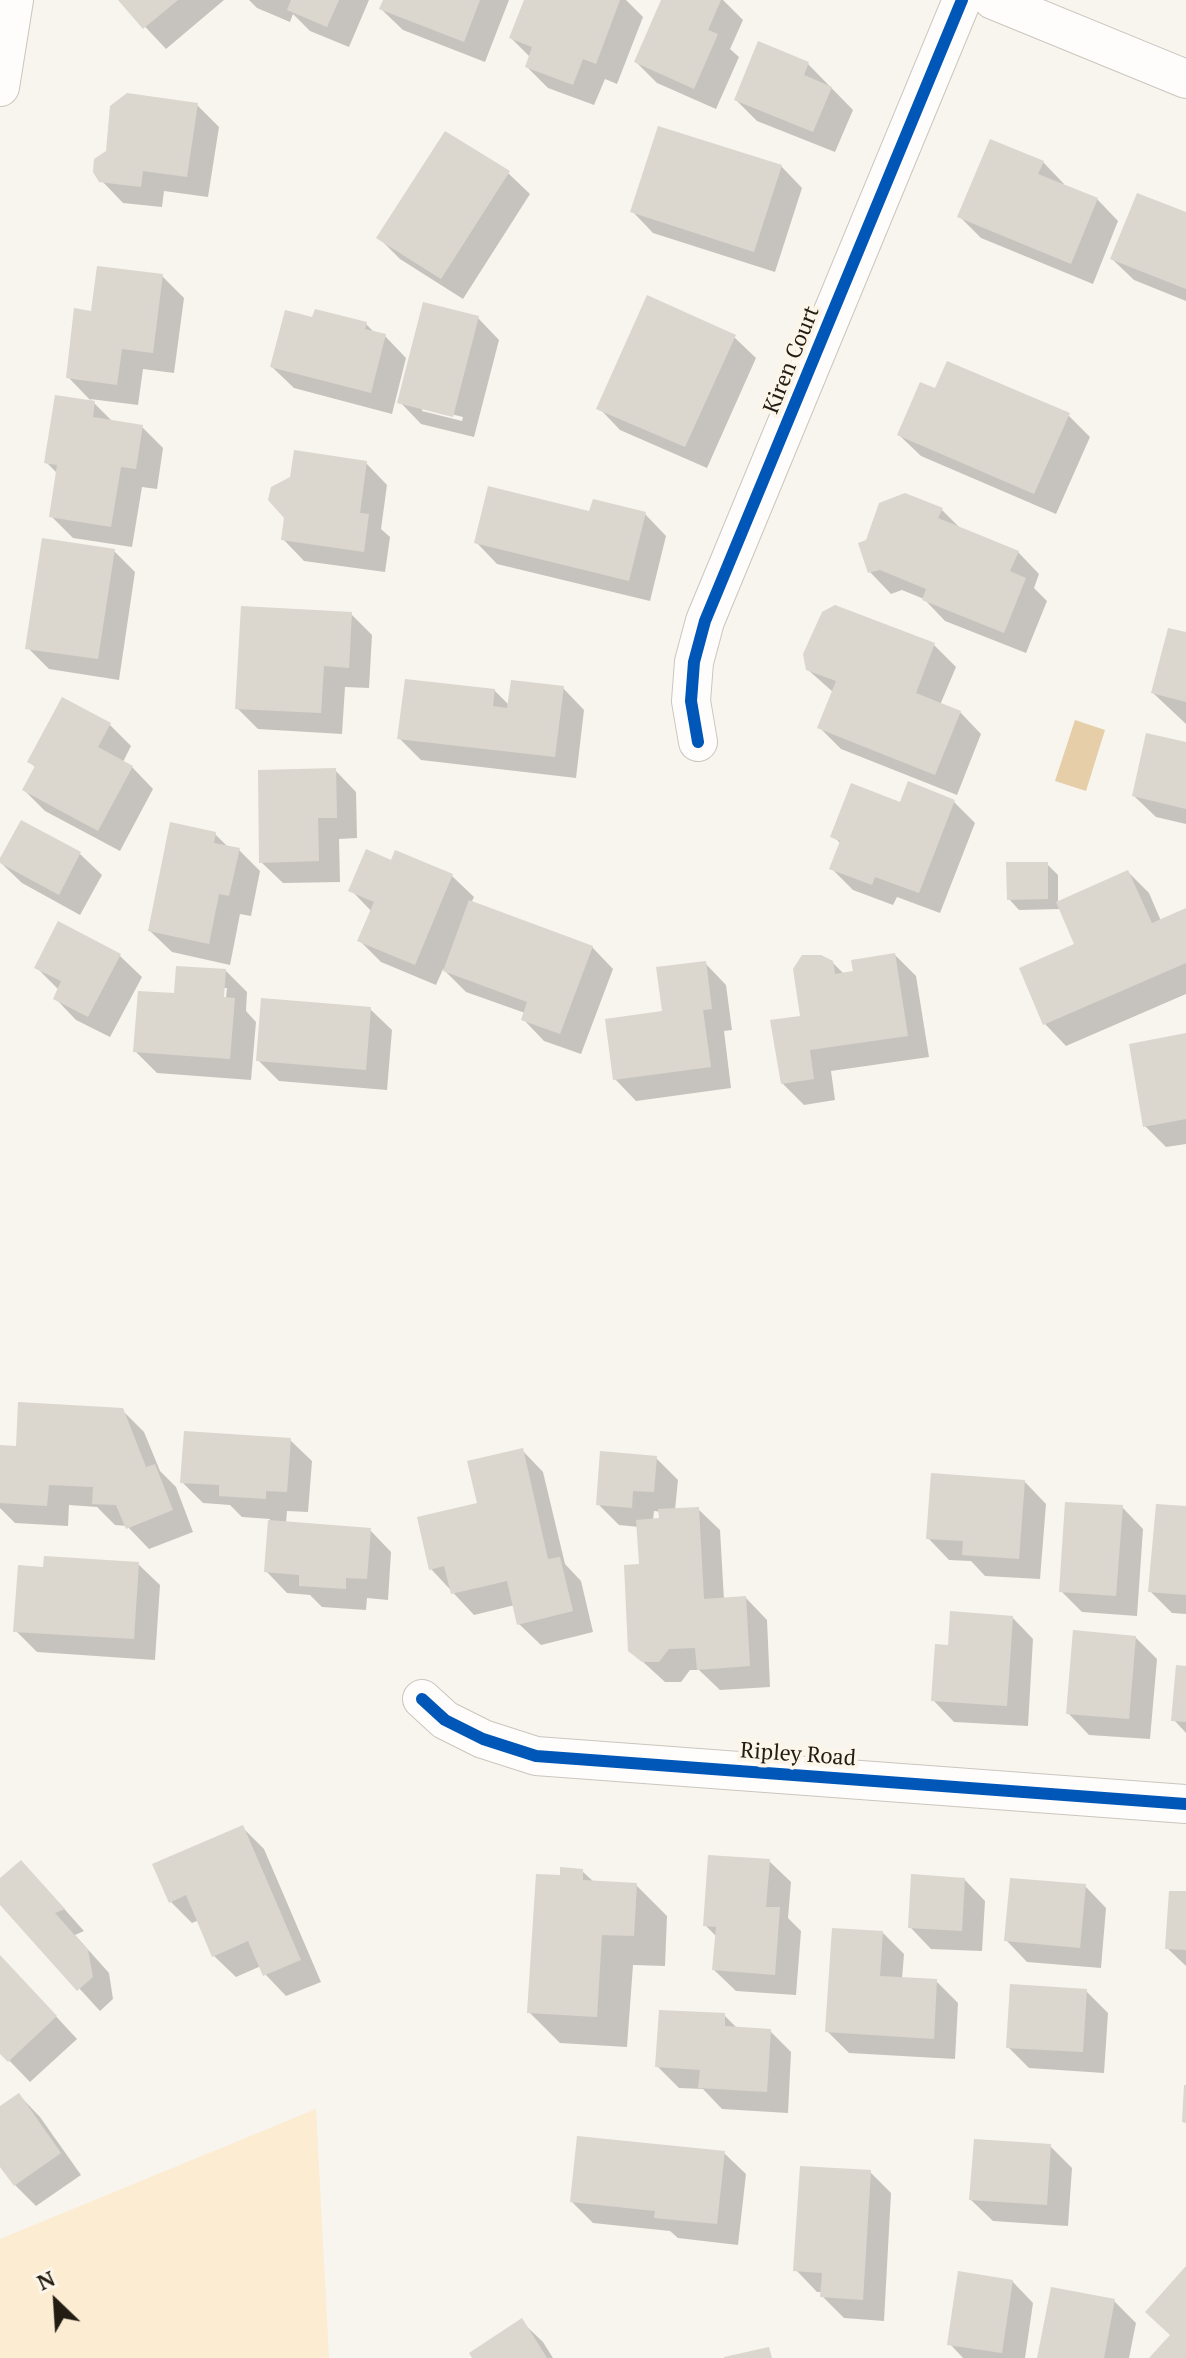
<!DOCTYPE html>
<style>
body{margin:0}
#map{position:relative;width:1186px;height:2358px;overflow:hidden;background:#f8f4ee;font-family:"PT Serif",serif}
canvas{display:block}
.north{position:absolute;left:16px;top:2262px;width:80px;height:80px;-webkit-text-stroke:6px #fcf5ea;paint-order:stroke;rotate:335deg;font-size:22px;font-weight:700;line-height:32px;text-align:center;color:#221c12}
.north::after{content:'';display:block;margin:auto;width:28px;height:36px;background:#221c12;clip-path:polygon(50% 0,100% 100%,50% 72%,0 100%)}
</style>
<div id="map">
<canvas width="1186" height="2358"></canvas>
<div class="north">N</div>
</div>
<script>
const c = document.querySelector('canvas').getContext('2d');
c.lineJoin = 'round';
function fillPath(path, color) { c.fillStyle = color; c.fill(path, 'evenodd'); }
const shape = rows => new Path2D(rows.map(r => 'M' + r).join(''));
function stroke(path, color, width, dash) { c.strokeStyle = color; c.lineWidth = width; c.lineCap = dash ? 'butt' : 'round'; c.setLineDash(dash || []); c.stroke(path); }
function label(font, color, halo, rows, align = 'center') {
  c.font = font + ' "PT Serif",serif'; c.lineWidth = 8; c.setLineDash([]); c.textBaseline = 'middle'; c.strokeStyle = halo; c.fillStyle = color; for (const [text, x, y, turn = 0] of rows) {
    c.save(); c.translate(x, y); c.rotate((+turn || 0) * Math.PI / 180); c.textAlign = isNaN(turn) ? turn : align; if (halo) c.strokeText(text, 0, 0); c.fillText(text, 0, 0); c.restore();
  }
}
fillPath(shape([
 [316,2109,329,2358,0,2358,0,2239]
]), '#fcecd2');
fillPath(shape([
 [1075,720,1105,730,1086,791,1055,781]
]), '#e6cea8');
fillPath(shape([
 [224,0,166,49,121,1,122,0],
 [249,0,369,0,349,47,310,31,293,14,290,22,257,8],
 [385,0,509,0,485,62,403,30,381,9],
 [526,0,626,0,643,17,617,84,605,79,594,105,548,88,527,67,530,57,511,38],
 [663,0,723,0,743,20,730,49,739,57,716,109,657,83,636,62],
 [808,64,853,110,835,152,757,121,736,100],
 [197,105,219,127,208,197,164,191,162,207,123,203,101,180],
 [1043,162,1064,184,1063,186,1097,199,1118,221,1093,284,981,238,960,217],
 [781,166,802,188,775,272,653,233,632,211],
 [508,173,530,194,463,299,400,259,379,238],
 [1186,214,1186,301,1134,280,1112,259],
 [162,276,184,298,174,373,143,369,138,405,90,399,114,423,142,427,163,448,157,489,142,487,132,547,73,538,51,516,58,474,46,462,93,403,68,377,93,313],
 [478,318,499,340,474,437,421,424,400,402],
 [422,407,463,417,462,421,422,411],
 [314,319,366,324,376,334,385,336,406,358,392,414,294,388,272,367],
 [734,337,756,358,707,468,620,430,599,408],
 [1068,415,1090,437,1056,514,921,456,899,435],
 [366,463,387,485,381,529,390,537,385,572,304,561,283,539],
 [942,510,961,529,1018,552,1039,574,1034,588,1047,601,1026,653,945,621,924,599,902,590,891,594,870,572],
 [591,513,645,514,666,536,650,601,497,564,476,542],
 [114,551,135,572,119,680,49,669,28,648],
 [351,614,372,635,369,688,345,687,342,734,258,729,237,708],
 [1186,634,1186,724,1153,693],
 [934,645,956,667,940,705,960,712,981,734,957,795,841,749,820,728,833,692,807,669],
 [563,688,584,710,576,778,421,760,400,739,494,690,510,706],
 [110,725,131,746,123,762,132,767,153,789,120,851,45,811,24,790,36,768,30,762],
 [1186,744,1186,824,1156,817,1134,796],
 [335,770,356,792,357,838,339,839,340,882,283,883,261,862],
 [954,802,975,823,940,913,897,897,893,905,853,890,832,869,841,844,833,836,901,804],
 [22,822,80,854,102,875,80,915,22,883,0,862],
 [215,834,229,848,239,850,260,871,251,916,240,914,230,965,172,952,150,931],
 [396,852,452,876,474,897,471,903,592,947,613,969,581,1054,544,1041,523,1019,525,1013,466,992,443,969,436,985,381,962,360,941,372,912,351,890,392,862],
 [1047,864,1058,875,1058,903,1128,872,1149,893,1161,921,1186,910,1186,994,1066,1046,1045,1024,1021,969,1077,945,1061,909,1019,910,1009,899],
 [59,924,120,956,142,977,110,1037,76,1020,55,998,58,989,36,967],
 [895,955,916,976,929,1057,831,1071,835,1100,804,1105,783,1084,802,1017,832,962,844,974,855,972],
 [705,963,726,985,732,1030,724,1031,731,1088,636,1101,615,1079],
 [226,971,247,992,246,1011,256,1022,251,1080,157,1073,135,1051,176,995],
 [223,988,227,988,225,1007,221,1007],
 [370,1009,392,1030,387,1090,279,1081,258,1060],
 [1186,1035,1186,1144,1166,1147,1145,1126],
 [122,1410,144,1432,160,1471,176,1487,193,1532,149,1549,127,1526,115,1525,97,1507,69,1505,68,1526,15,1523,0,1508,0,1447,17,1448],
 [290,1440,312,1461,308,1512,287,1511,286,1523,370,1530,391,1552,388,1600,367,1598,366,1610,322,1607,310,1595,287,1593,266,1571,270,1519,242,1517,230,1505,203,1503,182,1482],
 [522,1450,543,1472,565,1564,581,1581,593,1632,541,1645,519,1624,515,1605,474,1615,431,1569],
 [656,1458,678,1480,675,1510,698,1509,720,1530,724,1600,746,1598,767,1620,770,1687,720,1690,699,1670,690,1670,681,1682,665,1682,630,1650,641,1566,639,1527,619,1525,598,1504],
 [654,1511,661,1512,661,1520,653,1521],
 [1025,1482,1046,1504,1040,1579,985,1576,971,1561,949,1560,928,1538],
 [1122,1507,1143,1529,1137,1616,1082,1612,1061,1591],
 [1186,1508,1186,1614,1172,1613,1150,1591],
 [138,1564,160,1585,155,1660,37,1652,16,1631,45,1569],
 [1012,1617,1033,1639,1028,1726,954,1722,933,1700,950,1647],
 [1135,1637,1157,1659,1150,1739,1089,1735,1068,1713],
 [1186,1668,1186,1733,1174,1720],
 [242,1827,264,1849,321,1982,286,1996,265,1974,261,1966,236,1977,214,1956,199,1920,192,1923,171,1902],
 [769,1861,791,1882,788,1918,801,1931,796,1995,736,1991,714,1970,717,1937,705,1925],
 [582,1871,594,1882,636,1885,667,1916,665,1966,633,1965,627,2047,560,2043,529,2012,562,1877],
 [964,1879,985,1901,982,1951,931,1949,910,1927],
 [0,1881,42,1884,84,1931,75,1935,109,1973,113,1999,100,2011,0,1902],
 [1085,1886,1106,1908,1101,1968,1027,1962,1006,1940],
 [1186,1893,1186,1966,1167,1948],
 [882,1932,904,1954,902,1979,936,1981,958,2003,955,2059,849,2053,827,2031],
 [0,1956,77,2039,30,2082,0,2051],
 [1086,1991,1108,2013,1104,2073,1029,2068,1008,2047],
 [724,2015,738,2029,770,2031,791,2052,788,2113,722,2109,703,2089,679,2088,657,2066],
 [19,2095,40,2117,81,2175,36,2206,15,2185,0,2163,0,2109],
 [1050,2146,1072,2168,1068,2226,993,2221,971,2200],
 [724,2153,746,2174,738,2245,678,2238,670,2231,593,2223,572,2202],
 [870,2172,891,2193,884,2321,844,2318,822,2296,822,2292,817,2292,796,2270],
 [1012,2281,1033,2303,1025,2358,963,2358,950,2344],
 [1114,2301,1136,2323,1129,2358,1039,2358],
 [521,2321,543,2342,553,2358,475,2358]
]), '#0003');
fillPath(shape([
 [118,0,178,0,143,29],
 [291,0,339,0,327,27,287,10],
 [383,0,480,0,464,42,379,9],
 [524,0,620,0,596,64,583,59,573,85,525,67,532,47,509,38],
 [661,0,721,0,708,30,718,34,694,89,634,62],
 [758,41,809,62,804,75,832,87,813,132,734,100],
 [127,93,198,103,187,177,143,171,141,187,99,182,93,172,94,159,106,151,110,106],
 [658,126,782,165,754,252,630,212],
 [445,131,510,171,441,279,376,238],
 [990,139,1044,161,1038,174,1098,198,1071,264,957,217],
 [1137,193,1186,212,1186,289,1110,259],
 [97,266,163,274,153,353,122,349,117,385,66,378,74,308,91,311],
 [647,295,736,335,685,447,596,409],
 [423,302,479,316,453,417,397,403],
 [315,309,367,322,365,329,386,334,371,393,270,367,285,310,312,317],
 [947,361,1070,413,1034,494,897,435,920,382,935,388],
 [55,395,95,401,93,417,143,425,136,469,121,467,111,527,49,517,57,465,44,463],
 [294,450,367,461,360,513,369,514,364,552,281,540,284,518,268,500,271,487,290,477],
 [488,486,589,511,593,499,646,512,629,581,474,543],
 [905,493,943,508,938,518,1019,551,1010,571,1026,578,1004,633,922,600,926,589,880,570,868,573,858,543,866,540,879,503],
 [42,538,115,549,98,659,25,649],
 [835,605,935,643,916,693,961,711,935,775,817,728,836,681,806,670,803,654,822,612],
 [241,606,352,612,349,668,324,666,321,713,235,709],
 [1168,628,1186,632,1186,702,1151,693],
 [405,679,495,689,493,706,507,708,511,680,564,686,555,757,397,739],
 [62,697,111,723,98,747,133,766,98,831,22,790,35,766,27,762],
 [1146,733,1186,742,1186,809,1132,796],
 [336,768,337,818,318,818,319,861,259,863,258,770],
 [908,781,955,800,919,893,875,877,872,885,829,869,840,841,830,837,851,783,900,802],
 [21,820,81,852,59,895,0,863,0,858],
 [170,822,216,832,214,843,240,848,229,896,219,894,209,944,148,931],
 [366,849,391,860,395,850,453,874,415,965,357,941,374,902,348,891],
 [1006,862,1048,862,1048,899,1007,900],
 [1128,870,1152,923,1186,908,1186,963,1043,1025,1019,968,1074,944,1056,902],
 [469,900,593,946,560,1034,521,1020,527,1002,443,971],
 [58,921,121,954,88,1017,53,999,61,981,34,968],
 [895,953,908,1036,810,1050,814,1079,781,1084,770,1020,800,1016,793,969,802,955,821,955,833,961,835,974,853,971,851,960],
 [706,961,712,1009,703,1010,711,1067,613,1080,605,1019,662,1011,656,967],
 [176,966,226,969,224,997,235,998,230,1059,133,1052,138,991,174,993],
 [261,998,371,1007,366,1070,256,1061],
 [1186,1033,1186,1119,1143,1127,1129,1044],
 [18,1402,123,1408,146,1467,155,1464,173,1510,126,1529,116,1505,92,1504,93,1487,49,1485,47,1506,0,1503,0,1445,16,1446],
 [184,1431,291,1438,287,1492,266,1491,266,1499,219,1496,219,1485,180,1483],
 [523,1448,548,1559,560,1557,573,1611,517,1625,507,1581,451,1594,444,1566,429,1570,417,1517,477,1503,467,1461],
 [600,1451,657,1456,654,1492,633,1491,632,1508,596,1505],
 [931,1473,1025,1480,1019,1559,962,1555,963,1541,926,1539],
 [1065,1502,1123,1505,1116,1596,1059,1592],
 [1156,1504,1186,1506,1186,1595,1148,1592],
 [699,1507,704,1599,746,1596,750,1666,697,1670,695,1648,669,1649,659,1662,642,1662,628,1651,624,1565,639,1564,636,1520,659,1518,658,1509],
 [268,1520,371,1528,367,1579,346,1578,346,1589,299,1586,299,1575,264,1572],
 [44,1556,139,1562,134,1639,13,1632,18,1565,43,1567],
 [950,1611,1013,1616,1007,1706,931,1701,935,1644,948,1645],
 [1073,1630,1136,1636,1129,1719,1066,1714],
 [1176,1665,1186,1666,1186,1722,1171,1721],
 [243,1825,301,1960,263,1976,248,1941,212,1957,186,1895,169,1903,152,1864],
 [708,1855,770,1859,766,1907,780,1907,775,1975,712,1970,716,1927,703,1926],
 [21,1860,65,1909,55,1913,88,1950,93,1977,77,1991,0,1905,0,1878],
 [560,1867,583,1869,583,1880,637,1883,634,1936,602,1935,597,2017,527,2013,536,1874,560,1875],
 [911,1874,965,1878,962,1931,908,1928],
 [1010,1878,1086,1884,1080,1948,1004,1941],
 [1169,1891,1186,1891,1186,1950,1165,1949],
 [832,1928,883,1931,880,1976,937,1979,934,2039,825,2032],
 [0,1955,57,2016,8,2062,0,2054],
 [1010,1984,1087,1989,1083,2052,1006,2048],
 [659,2010,725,2013,725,2026,771,2029,767,2092,698,2088,700,2070,655,2067],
 [1184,2085,1186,2085,1186,2123,1182,2122],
 [19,2093,61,2153,14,2186,0,2167,0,2106],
 [577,2136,725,2151,717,2224,654,2218,655,2211,570,2202],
 [974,2139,1051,2144,1047,2205,969,2200],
 [800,2166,871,2170,863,2300,820,2297,822,2273,793,2271],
 [1186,2266,1186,2358,1149,2358,1170,2335,1145,2312],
 [958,2271,1013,2280,1002,2353,947,2345],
 [1051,2287,1115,2299,1104,2358,1037,2358],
 [522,2318,547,2358,472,2358,469,2353],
 [769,2347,772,2358,724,2358,724,2357]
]), '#dbd6ce');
const minor = shape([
 [993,0,1186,79],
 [0,87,14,0],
 [698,742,691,701,694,662,705,621,962,0],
 [422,1699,445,1720,483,1739,536,1756,1186,1804]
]);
stroke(minor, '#cac6be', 40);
stroke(minor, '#fefdfc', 38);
stroke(shape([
 [698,742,691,701,694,662,705,621,962,0],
 [422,1699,445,1720,483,1739,536,1756,1186,1804]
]), '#0057b8', 12);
label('22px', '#221c12', '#fcf5ea', [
 ["Kiren Court",792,360,-68],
 ["Ripley Road",798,1755,4]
]);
</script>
